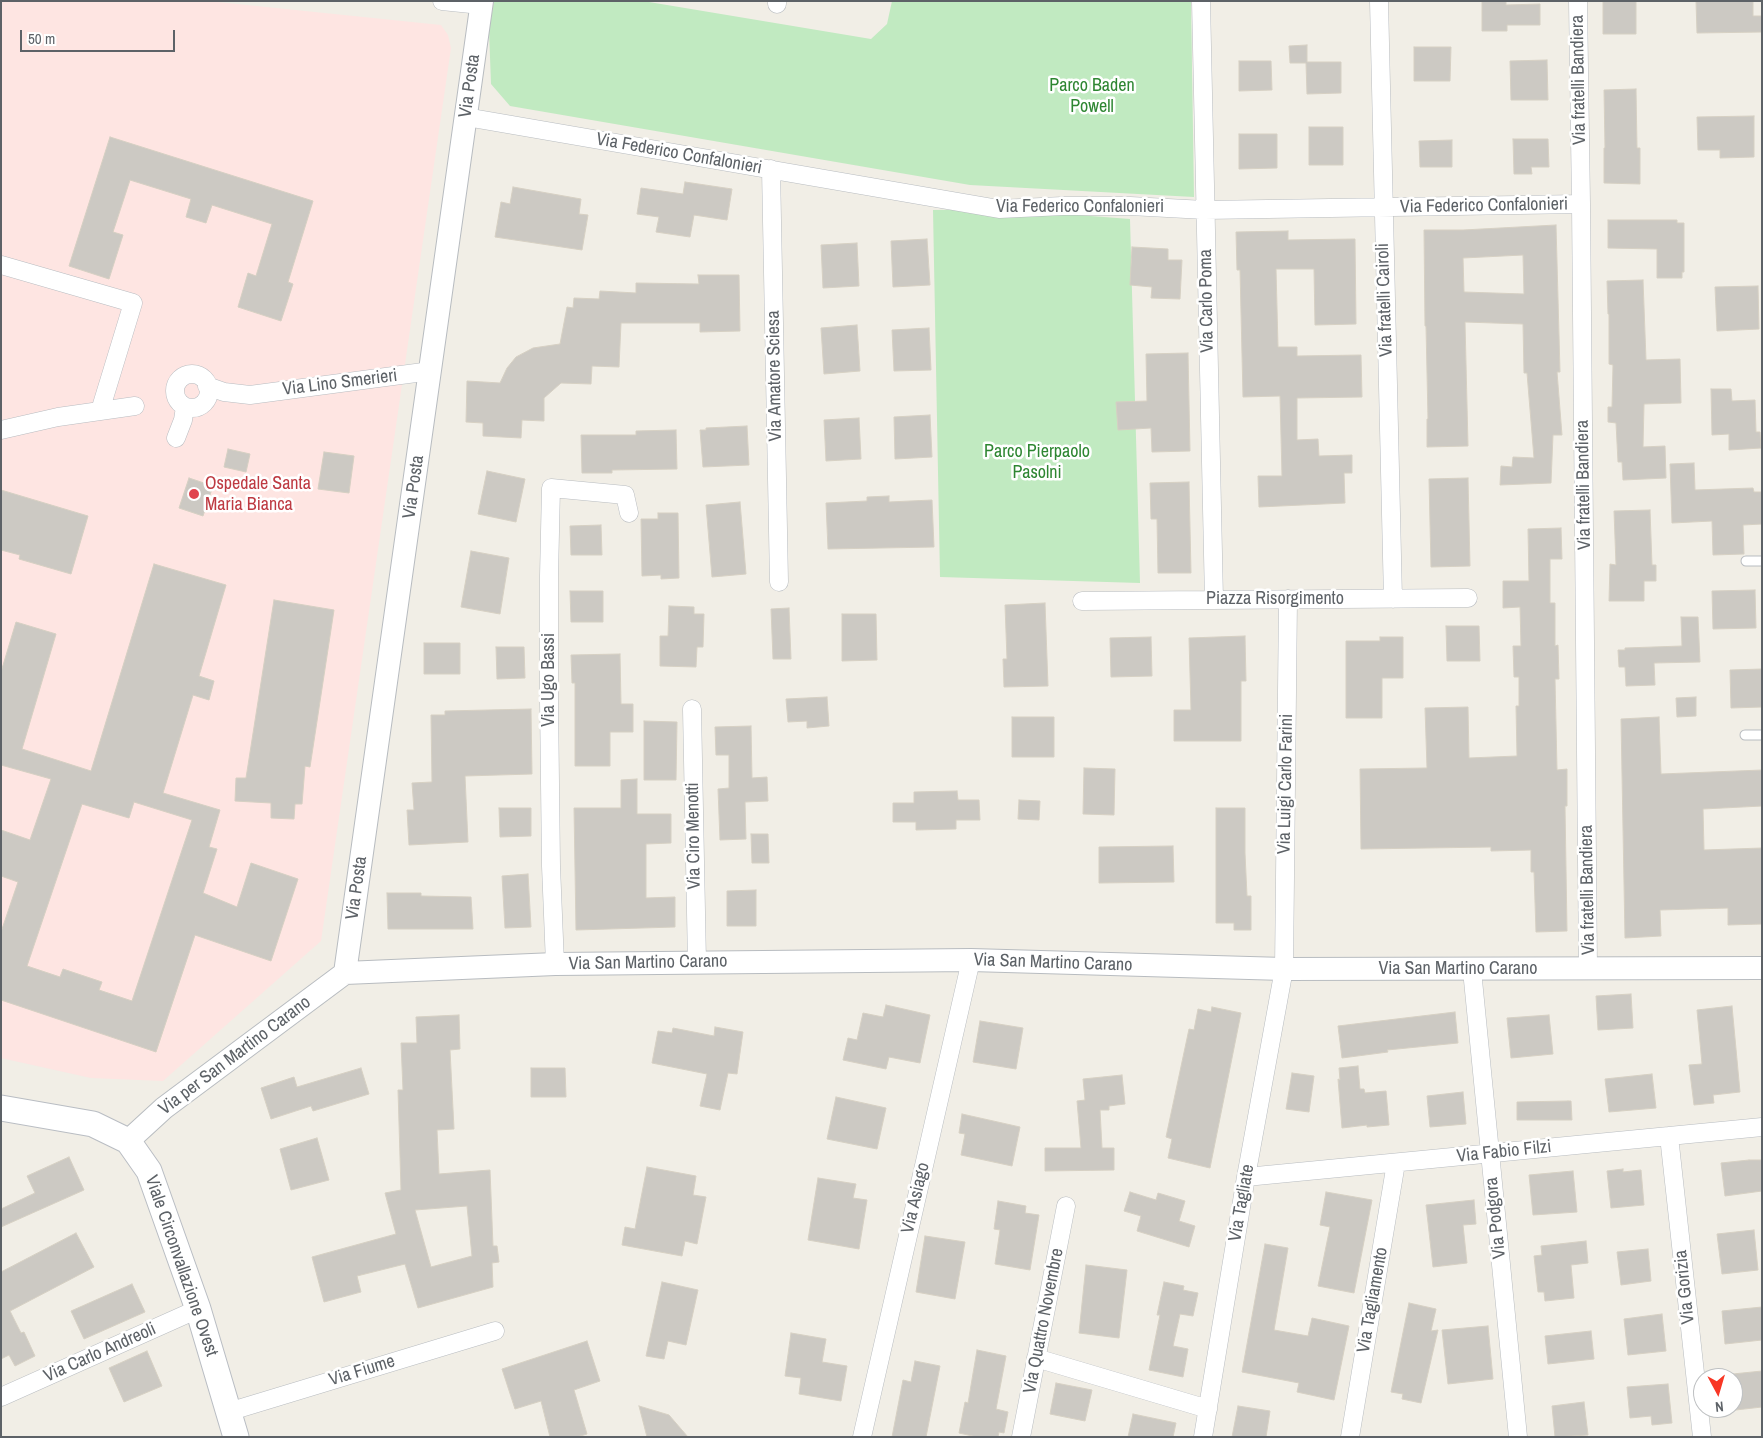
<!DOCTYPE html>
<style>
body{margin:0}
#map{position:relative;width:1763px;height:1438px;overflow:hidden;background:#f1eee6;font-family:"Archivo Narrow",sans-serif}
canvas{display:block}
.frame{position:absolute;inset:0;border:2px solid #5d6267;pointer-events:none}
.north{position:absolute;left:1693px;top:1368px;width:50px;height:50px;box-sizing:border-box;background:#fff;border:1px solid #bec0c2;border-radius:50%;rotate:174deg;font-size:14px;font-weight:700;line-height:20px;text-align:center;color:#5d6267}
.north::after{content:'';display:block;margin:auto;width:18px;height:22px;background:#f83725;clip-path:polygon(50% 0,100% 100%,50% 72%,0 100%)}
.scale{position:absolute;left:20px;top:30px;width:155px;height:22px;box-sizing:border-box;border:2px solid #5d6267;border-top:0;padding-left:6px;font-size:15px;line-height:18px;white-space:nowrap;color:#5d6267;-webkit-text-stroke:4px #fff;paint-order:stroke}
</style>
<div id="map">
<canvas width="1763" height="1438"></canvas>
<div class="frame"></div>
<div class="north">N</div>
<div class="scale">50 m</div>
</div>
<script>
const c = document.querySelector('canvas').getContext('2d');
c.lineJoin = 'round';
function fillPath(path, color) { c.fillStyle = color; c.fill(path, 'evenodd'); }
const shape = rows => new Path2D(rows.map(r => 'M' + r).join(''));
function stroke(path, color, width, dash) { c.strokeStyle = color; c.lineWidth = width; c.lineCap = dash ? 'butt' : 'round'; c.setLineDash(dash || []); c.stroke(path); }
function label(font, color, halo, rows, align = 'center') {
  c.font = font + ' "Archivo Narrow",sans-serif'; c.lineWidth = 5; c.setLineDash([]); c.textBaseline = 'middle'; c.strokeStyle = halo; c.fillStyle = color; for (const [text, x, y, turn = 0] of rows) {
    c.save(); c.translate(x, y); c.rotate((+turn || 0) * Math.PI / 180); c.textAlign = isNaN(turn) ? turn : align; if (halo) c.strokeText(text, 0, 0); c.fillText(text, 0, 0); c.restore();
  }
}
fillPath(shape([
 [1,1,208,1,441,25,448,35,451,48,321,941,163,1081,91,1078,1,1058]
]), '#fee5e2');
fillPath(shape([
 [494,1,643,1,871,39,887,24,892,1,1191,1,1194,197,970,185,510,106,491,84,489,30],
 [999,209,1130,219,1140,583,940,577,933,210]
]), '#c1eac1');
const building = shape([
 [1482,1,1506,1,1506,5,1540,4,1540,25,1507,25,1507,31,1482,31,1482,1],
 [1603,1,1636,1,1636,34,1603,34,1603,1],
 [1696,1,1753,1,1753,16,1762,16,1762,32,1697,33,1696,1],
 [1307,45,1307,62,1341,62,1341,93,1307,94,1306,63,1290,63,1289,46,1307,45],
 [1414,47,1451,47,1450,81,1414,81,1414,47],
 [1547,60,1548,100,1511,100,1510,61,1547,60],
 [1239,61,1271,61,1272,90,1239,91,1239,61],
 [1636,89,1637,148,1640,148,1640,184,1604,183,1604,148,1605,148,1604,90,1636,89],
 [1754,116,1754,157,1720,158,1720,150,1698,150,1697,117,1754,116],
 [1309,127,1343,127,1343,165,1309,165,1309,127],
 [1239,134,1277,134,1277,168,1239,169,1239,134],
 [110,137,313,201,288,282,293,284,281,321,238,307,248,273,256,276,272,224,212,205,206,223,186,217,191,199,130,180,113,232,123,235,109,279,69,266,110,137],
 [1513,139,1548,139,1549,167,1531,167,1532,174,1514,174,1513,139],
 [1452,140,1452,167,1420,167,1419,141,1452,140],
 [685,182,732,189,727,220,694,215,690,237,656,232,659,217,637,214,641,188,683,194,685,182],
 [513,187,581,199,579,214,588,215,582,250,495,237,501,202,510,204,513,187],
 [1608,220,1677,220,1677,223,1684,223,1684,272,1682,272,1682,278,1657,278,1657,249,1608,248,1608,220],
 [1556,225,1560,372,1557,372,1562,435,1553,435,1551,483,1500,485,1501,466,1512,467,1513,457,1534,458,1527,373,1524,373,1523,324,1465,322,1468,446,1427,447,1427,419,1428,419,1426,326,1425,326,1424,230,1463,230,1556,225],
 [1523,255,1524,294,1464,292,1463,258,1523,255],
 [1288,231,1288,240,1355,239,1356,324,1315,325,1314,269,1276,269,1278,347,1297,347,1297,356,1361,355,1362,397,1297,398,1297,440,1318,439,1319,456,1352,455,1352,473,1344,473,1345,503,1259,507,1258,476,1282,476,1280,396,1243,397,1240,270,1237,270,1236,232,1288,231],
 [927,239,930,285,893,287,891,241,927,239],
 [857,243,859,286,823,288,821,245,857,243],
 [1132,247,1168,249,1168,260,1182,260,1180,299,1151,298,1152,287,1130,285,1132,247],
 [698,275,739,275,740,331,700,332,700,323,621,323,619,367,592,366,591,384,561,383,544,398,544,421,522,420,521,438,483,436,483,423,466,422,467,381,500,383,507,368,516,357,533,348,560,344,567,307,573,308,574,298,599,299,600,291,636,293,636,283,699,284,698,275],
 [1643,280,1646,360,1680,359,1681,403,1644,404,1643,447,1665,446,1666,478,1623,480,1622,462,1618,462,1616,423,1608,422,1608,407,1612,407,1613,365,1609,364,1609,314,1608,314,1607,281,1643,280],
 [1758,286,1759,329,1717,331,1715,287,1758,286],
 [857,325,860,371,824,374,821,328,857,325],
 [929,328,931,370,894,371,892,330,929,328],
 [1188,353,1190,451,1152,452,1151,428,1118,430,1116,402,1147,401,1146,354,1188,353],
 [1711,389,1731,389,1732,401,1755,400,1756,432,1760,432,1761,448,1729,450,1729,434,1712,435,1711,389],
 [930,415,932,457,895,459,894,417,930,415],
 [859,418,861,459,826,461,824,420,859,418],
 [747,426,749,465,703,467,700,430,706,430,706,428,747,426],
 [676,430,677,469,612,470,612,473,582,473,581,435,636,435,636,431,676,430],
 [228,449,250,454,246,472,224,467,228,449],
 [324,452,354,456,349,493,318,489,324,452],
 [1694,463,1695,490,1753,488,1754,492,1762,492,1762,524,1743,525,1744,554,1713,555,1712,521,1672,523,1670,464,1694,463],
 [487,471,525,479,516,522,478,514,487,471],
 [189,478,213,486,203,516,179,508,189,478],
 [1468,478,1470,566,1431,567,1429,479,1468,478],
 [1189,482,1191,573,1158,573,1157,519,1151,519,1150,483,1189,482],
 [1,490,88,516,71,574,19,559,20,555,1,550,1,490],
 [889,496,889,502,932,500,934,547,828,549,826,503,867,501,867,497,889,496],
 [740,502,746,574,712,577,706,505,740,502],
 [1650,510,1652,565,1656,565,1656,581,1644,581,1644,601,1609,601,1610,564,1616,565,1614,511,1650,510],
 [658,513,678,513,679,578,661,579,661,575,642,576,641,519,658,519,658,513],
 [601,525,602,555,571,555,570,526,601,525],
 [1561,528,1562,559,1550,559,1550,603,1555,603,1555,646,1558,645,1559,679,1555,679,1557,770,1567,769,1567,806,1565,806,1567,931,1536,932,1534,872,1531,872,1531,850,1491,851,1491,847,1361,849,1360,769,1427,768,1425,708,1468,707,1469,758,1517,756,1516,706,1519,706,1519,677,1514,677,1513,646,1521,646,1520,607,1503,608,1503,581,1529,581,1528,529,1561,528],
 [471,551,509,558,500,614,461,607,471,551],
 [154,564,226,585,199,676,214,681,209,700,193,695,163,793,220,810,209,847,217,849,203,893,237,907,251,863,298,879,271,961,195,935,156,1052,1,1000,1,932,18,882,1,876,1,830,30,840,51,779,1,765,1,672,16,622,56,634,22,749,91,771,154,564],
 [134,802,192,820,132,1001,99,990,102,982,63,969,60,977,27,966,82,804,129,818,134,802],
 [1755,590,1756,628,1713,629,1712,591,1755,590],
 [570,591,603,591,603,622,571,622,570,591],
 [274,600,334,610,310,767,305,766,302,804,295,804,294,819,271,818,271,803,235,801,236,778,246,778,274,600],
 [1045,603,1048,686,1004,687,1003,659,1007,659,1005,605,1045,603],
 [669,606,694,607,694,614,704,614,703,647,697,647,696,667,660,666,660,636,668,636,669,606],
 [789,608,791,659,773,659,771,609,789,608],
 [842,614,876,614,877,660,842,661,842,614],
 [1681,617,1698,617,1700,662,1654,663,1655,685,1626,686,1625,667,1619,667,1618,650,1625,650,1625,648,1682,646,1681,617],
 [1446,626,1479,626,1480,661,1447,661,1446,626],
 [1245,636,1246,681,1241,681,1241,741,1174,741,1174,710,1191,710,1189,638,1245,636],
 [1151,637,1152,676,1111,677,1110,638,1151,637],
 [1380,637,1403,637,1403,678,1382,678,1382,718,1346,718,1346,641,1380,641,1380,637],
 [424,643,460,643,460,674,424,674,424,643],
 [496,647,524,647,525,678,497,679,496,647],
 [620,654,621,704,633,704,633,732,610,732,610,766,575,766,575,683,572,683,571,655,620,654],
 [1762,669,1762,707,1731,708,1730,670,1762,669],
 [827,697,829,726,807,728,807,721,788,722,786,699,827,697],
 [1696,697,1696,716,1677,717,1676,698,1696,697],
 [531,709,532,774,465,776,468,842,409,845,407,810,414,810,412,783,432,782,431,715,445,715,445,711,531,709],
 [1012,717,1054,717,1054,757,1012,757,1012,717],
 [1659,717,1661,774,1762,770,1762,806,1703,809,1704,850,1762,848,1762,924,1728,925,1728,908,1660,910,1661,936,1625,938,1621,719,1659,717],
 [644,721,677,722,676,780,644,780,644,721],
 [751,726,752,778,767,777,768,801,745,802,746,839,720,840,718,789,729,788,729,755,716,755,715,727,751,726],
 [1084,768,1115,769,1114,815,1083,814,1084,768],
 [637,779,637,814,671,814,671,843,646,844,646,898,675,897,675,927,576,930,574,808,621,808,621,780,637,779],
 [957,791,958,800,979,800,980,820,956,820,956,829,916,830,916,822,893,822,893,803,914,803,914,792,957,791],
 [1019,800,1040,801,1039,820,1018,819,1019,800],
 [499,808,531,808,531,836,500,837,499,808],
 [1216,808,1245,808,1245,853,1247,896,1251,896,1251,930,1234,930,1234,923,1216,923,1216,808],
 [751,834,768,834,769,863,752,863,751,834],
 [1173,846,1174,882,1099,883,1099,847,1173,846],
 [528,874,531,927,505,928,502,876,528,874],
 [756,890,756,926,727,926,727,891,756,890],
 [387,893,421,893,421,896,471,897,473,929,388,929,387,893],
 [1631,994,1633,1028,1598,1030,1596,996,1631,994],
 [886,1005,930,1015,920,1063,889,1057,886,1069,843,1060,848,1038,857,1040,863,1013,883,1017,886,1005],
 [1732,1006,1740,1092,1713,1095,1714,1103,1694,1105,1689,1065,1702,1064,1697,1010,1732,1006],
 [1212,1007,1241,1013,1210,1168,1168,1158,1172,1139,1166,1137,1189,1029,1194,1030,1198,1009,1211,1012,1212,1007],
 [1455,1012,1458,1043,1387,1050,1388,1052,1342,1058,1338,1026,1455,1012],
 [459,1015,460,1049,450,1050,454,1129,437,1130,439,1174,490,1170,493,1246,497,1246,499,1262,492,1263,493,1287,418,1308,405,1264,357,1276,361,1292,324,1302,312,1257,396,1234,385,1193,401,1190,398,1090,403,1090,401,1043,417,1043,416,1017,459,1015],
 [467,1206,472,1256,431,1267,415,1210,467,1206],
 [1549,1015,1553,1054,1511,1058,1507,1018,1549,1015],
 [980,1021,1023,1028,1016,1069,973,1062,980,1021],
 [715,1027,743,1032,737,1074,728,1073,720,1110,700,1106,707,1074,652,1063,658,1031,672,1033,673,1028,714,1036,715,1027],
 [1358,1066,1360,1089,1364,1089,1365,1093,1386,1091,1389,1125,1367,1127,1367,1125,1342,1128,1338,1079,1340,1080,1339,1068,1358,1066],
 [361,1068,369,1094,313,1111,311,1106,271,1119,261,1088,294,1077,297,1087,361,1068],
 [531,1068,565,1068,566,1097,531,1097,531,1068],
 [1292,1073,1314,1076,1309,1112,1286,1109,1292,1073],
 [1652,1074,1656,1108,1609,1112,1605,1079,1652,1074],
 [1122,1075,1125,1104,1109,1106,1109,1110,1100,1110,1102,1148,1114,1148,1114,1170,1045,1171,1045,1148,1081,1148,1077,1101,1085,1100,1083,1079,1122,1075],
 [1463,1092,1466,1124,1430,1127,1427,1096,1463,1092],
 [836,1097,886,1108,877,1149,827,1139,836,1097],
 [1568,1101,1571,1101,1572,1120,1517,1120,1517,1102,1568,1101],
 [962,1114,1020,1127,1012,1166,961,1155,965,1134,959,1133,962,1114],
 [317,1138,329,1180,291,1190,280,1149,317,1138],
 [69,1157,84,1190,1,1227,1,1209,35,1193,27,1176,69,1157],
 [1749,1160,1762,1160,1762,1191,1725,1196,1721,1163,1749,1160],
 [647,1167,696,1176,693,1195,706,1197,697,1244,685,1241,682,1256,622,1245,625,1227,635,1229,647,1167],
 [1623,1169,1623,1172,1641,1170,1644,1205,1611,1208,1607,1171,1623,1169],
 [1573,1171,1577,1212,1533,1215,1529,1175,1573,1171],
 [818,1178,856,1184,853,1198,867,1200,859,1249,808,1240,818,1178],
 [1130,1192,1156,1200,1158,1193,1185,1201,1179,1221,1195,1226,1189,1247,1137,1231,1141,1216,1124,1211,1130,1192],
 [1326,1192,1372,1200,1354,1293,1318,1286,1330,1227,1320,1225,1326,1192],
 [1474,1200,1476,1224,1463,1225,1467,1263,1433,1267,1426,1205,1474,1200],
 [998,1201,1026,1206,1025,1213,1039,1215,1030,1270,995,1264,1000,1230,994,1229,998,1201],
 [1754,1230,1758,1270,1722,1274,1717,1234,1754,1230],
 [76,1233,94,1267,10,1311,21,1333,24,1332,35,1356,15,1366,9,1355,1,1359,1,1272,76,1233],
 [925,1236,965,1242,955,1299,916,1292,925,1236],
 [1586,1241,1588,1263,1571,1265,1574,1298,1545,1301,1544,1292,1538,1292,1534,1256,1542,1255,1541,1246,1586,1241],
 [1265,1244,1288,1248,1274,1330,1308,1336,1312,1318,1349,1326,1334,1400,1297,1392,1299,1383,1242,1372,1265,1244],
 [1648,1249,1651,1281,1621,1285,1617,1252,1648,1249],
 [1086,1265,1127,1270,1119,1338,1079,1333,1086,1265],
 [662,1282,698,1290,686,1345,668,1341,664,1359,646,1356,662,1282],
 [1164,1282,1184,1286,1183,1290,1198,1293,1193,1316,1180,1314,1173,1346,1188,1349,1183,1377,1149,1370,1160,1315,1157,1315,1164,1282],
 [132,1284,145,1312,84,1339,71,1311,132,1284],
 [1409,1303,1436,1309,1431,1331,1438,1330,1421,1403,1402,1399,1403,1394,1391,1392,1409,1303],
 [1762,1307,1762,1340,1725,1344,1722,1311,1762,1307],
 [1662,1314,1666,1351,1628,1355,1624,1319,1662,1314],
 [1488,1326,1493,1379,1448,1384,1442,1330,1488,1326],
 [1591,1331,1594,1359,1548,1364,1545,1336,1591,1331],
 [791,1333,826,1339,822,1362,847,1366,841,1401,799,1394,801,1378,785,1376,791,1333],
 [587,1341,600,1381,574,1390,587,1434,577,1437,550,1437,541,1401,515,1409,502,1369,587,1341],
 [977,1350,1006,1356,996,1409,1008,1412,1004,1433,999,1432,998,1437,977,1437,959,1433,965,1402,968,1403,977,1350],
 [147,1351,162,1386,124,1402,109,1368,147,1351],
 [915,1361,940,1366,926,1437,892,1437,903,1380,911,1382,915,1361],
 [1762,1371,1762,1407,1727,1411,1727,1408,1733,1408,1733,1378,1723,1378,1723,1375,1762,1371],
 [1056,1383,1092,1390,1085,1421,1050,1414,1056,1383],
 [1668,1384,1672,1423,1652,1425,1651,1416,1630,1418,1627,1387,1668,1384],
 [1584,1402,1588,1435,1555,1437,1552,1406,1584,1402],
 [639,1406,669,1415,688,1437,647,1437,639,1406],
 [1238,1406,1270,1411,1266,1437,1232,1437,1238,1406],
 [1133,1414,1176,1423,1173,1437,1128,1437,1133,1414]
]);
fillPath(building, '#ccc9c3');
stroke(building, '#d6d0c3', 1);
const service = shape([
 [1746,561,1762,561],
 [1745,735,1762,735]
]);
const minor = shape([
 [442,1,481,5],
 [1201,1,1214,600],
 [1379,1,1393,599],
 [1578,1,1581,204,1588,969],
 [777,4,777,1],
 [466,117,999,209,1063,206,1130,206,1205,210,1581,204],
 [771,169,779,582],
 [1,265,133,303,100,411],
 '175 391a17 17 0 1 1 34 0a17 17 0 1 1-34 0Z',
 [207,386,224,392,250,395,431,371],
 [1,430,58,417,135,406],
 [176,438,183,420,185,407],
 [1082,601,1468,598],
 [692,709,697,963],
 [555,964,551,866,549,701,549,576,551,488,625,495,629,513],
 [1472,970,1518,1437],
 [1669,1136,1702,1437],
 [1246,1177,1762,1127],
 [1036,1358,1208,1409],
 [1,1397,198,1309],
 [228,1412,495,1331],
 [862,1437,971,960],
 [1021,1437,1066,1206],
 [1203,1437,1246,1177,1284,969,1288,599],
 [1350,1437,1396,1163]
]);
const tertiary = shape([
 [345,973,555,964,971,960,1284,969,1762,968],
 [345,973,482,1],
 [128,1141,164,1108,345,973]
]);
const secondary = shape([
 [1,1108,93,1124,128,1141,149,1171,198,1309,236,1437]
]);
stroke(service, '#b8bcc0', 11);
stroke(minor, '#b8bcc0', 19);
stroke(tertiary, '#b8bcc0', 24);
stroke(secondary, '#b9bdc3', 27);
stroke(service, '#fff', 9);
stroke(minor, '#fff', 18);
stroke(tertiary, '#fff', 22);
stroke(secondary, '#fff', 25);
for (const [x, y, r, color] of [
 [194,494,6,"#e0444e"]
]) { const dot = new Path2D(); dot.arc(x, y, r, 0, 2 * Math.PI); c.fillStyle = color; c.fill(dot); stroke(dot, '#fff', 2); }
label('18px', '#5d6267', '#fff', [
 ["Via fratelli Bandiera",1579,80,-91],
 ["Via Posta",470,86,-82],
 ["Via Federico Confalonieri",679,154,10],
 ["Via Federico Confalonieri",1484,206,-1],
 ["Via Federico Confalonieri",1080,207],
 ["Via fratelli Cairoli",1385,300,-92],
 ["Via Carlo Poma",1207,301,-91],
 ["Via Amatore Sciesa",775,376,-91],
 ["Via Lino Smerieri",340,383,-7],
 ["Via fratelli Bandiera",1584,485,-91],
 ["Via Posta",414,487,-82],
 ["Piazza Risorgimento",1275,599],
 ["Via Ugo Bassi",549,680,-90],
 ["Via Luigi Carlo Farini",1286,784,-89],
 ["Via Ciro Menotti",694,836,-91],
 ["Via Posta",357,888,-82],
 ["Via fratelli Bandiera",1588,890,-91],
 ["Via San Martino Carano",648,963,-1],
 ["Via San Martino Carano",1053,963,2],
 ["Via San Martino Carano",1458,969],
 ["Via per San Martino Carano",235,1056,-37],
 ["Via Fabio Filzi",1504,1152,-6],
 ["Via Asiago",916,1198,-77],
 ["Via Tagliate",1242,1203,-80],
 ["Via Podgora",1496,1218,-96],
 ["Viale Circonvallazione Ovest",181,1266,71],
 ["Via Gorizia",1685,1287,-96],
 ["Via Tagliamento",1373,1300,-80],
 ["Via Quattro Novembre",1044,1321,-79],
 ["Via Carlo Andreoli",100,1353,-24],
 ["Via Fiume",362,1371,-17]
]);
label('18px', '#2e8632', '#fff', [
 ["Parco Baden",1092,86],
 ["Powell",1092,107],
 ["Parco Pierpaolo",1037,452],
 ["Pasolni",1037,473]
]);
label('18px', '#be3a42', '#fff', [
 ["Ospedale Santa",205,484],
 ["Maria Bianca",205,505]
], 'left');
</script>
